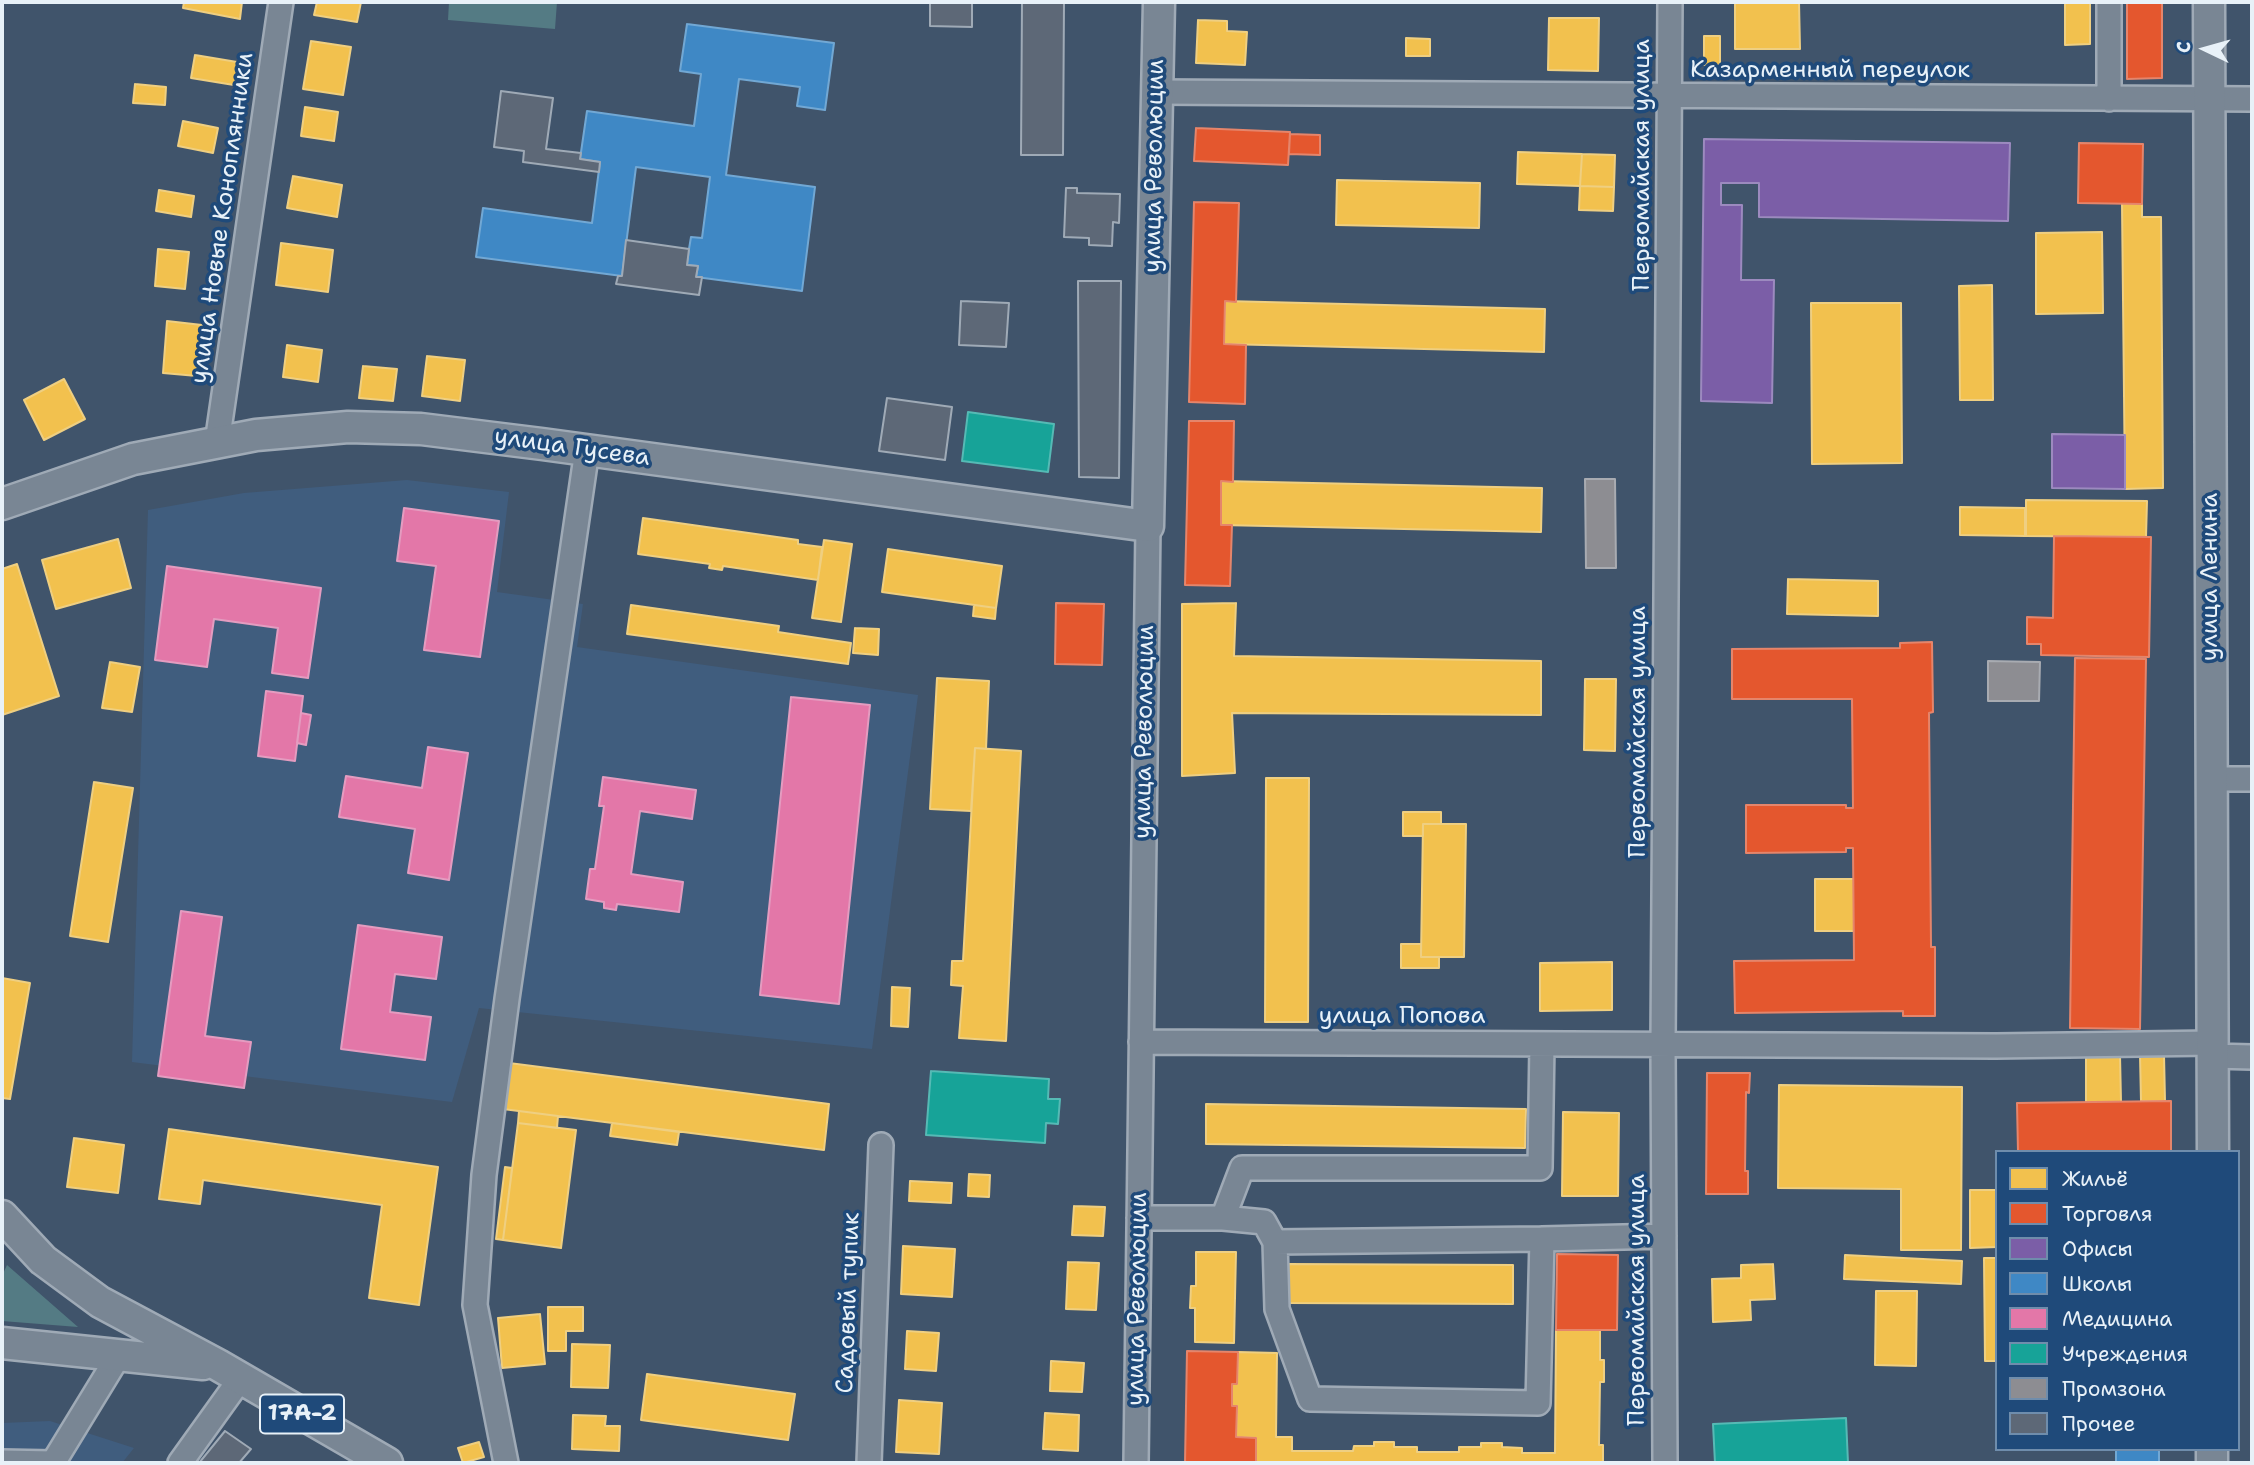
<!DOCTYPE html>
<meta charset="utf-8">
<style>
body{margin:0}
#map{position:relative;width:2254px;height:1465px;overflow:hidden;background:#40546b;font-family:"Shantell Sans",sans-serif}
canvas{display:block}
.frame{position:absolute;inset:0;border:4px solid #e8f1f8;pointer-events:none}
.legend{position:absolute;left:1995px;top:1150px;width:245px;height:301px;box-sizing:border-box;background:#1f4a7a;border:2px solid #6f8dac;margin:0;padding:9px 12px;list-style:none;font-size:21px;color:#e8f1f8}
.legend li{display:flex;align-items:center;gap:14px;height:35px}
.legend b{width:35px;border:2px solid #6f8dac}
.north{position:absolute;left:2170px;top:14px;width:70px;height:70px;-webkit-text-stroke:5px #1f4a7a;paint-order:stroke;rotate:275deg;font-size:19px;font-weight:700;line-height:28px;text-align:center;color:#e8f1f8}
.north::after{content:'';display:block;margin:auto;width:24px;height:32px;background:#e8f1f8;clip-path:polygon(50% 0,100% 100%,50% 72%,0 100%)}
</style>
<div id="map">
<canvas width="2254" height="1465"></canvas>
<div class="frame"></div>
<ul class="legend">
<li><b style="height:19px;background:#f2c14e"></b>Жильё</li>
<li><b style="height:19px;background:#e4572e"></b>Торговля</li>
<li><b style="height:19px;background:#7b5ea7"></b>Офисы</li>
<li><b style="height:19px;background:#3f88c5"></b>Школы</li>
<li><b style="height:19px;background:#e377a8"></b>Медицина</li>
<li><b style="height:19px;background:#17a398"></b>Учреждения</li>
<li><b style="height:19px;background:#8d8d92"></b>Промзона</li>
<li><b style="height:19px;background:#5d6877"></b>Прочее</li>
</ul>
<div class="north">С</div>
</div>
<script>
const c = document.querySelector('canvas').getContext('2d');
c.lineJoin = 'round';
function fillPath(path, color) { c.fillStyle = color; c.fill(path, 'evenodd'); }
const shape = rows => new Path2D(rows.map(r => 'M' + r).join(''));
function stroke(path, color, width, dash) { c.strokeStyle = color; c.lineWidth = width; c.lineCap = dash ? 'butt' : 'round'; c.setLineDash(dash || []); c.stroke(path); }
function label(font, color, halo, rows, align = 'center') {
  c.font = font + ' "Shantell Sans",sans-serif'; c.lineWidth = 7; c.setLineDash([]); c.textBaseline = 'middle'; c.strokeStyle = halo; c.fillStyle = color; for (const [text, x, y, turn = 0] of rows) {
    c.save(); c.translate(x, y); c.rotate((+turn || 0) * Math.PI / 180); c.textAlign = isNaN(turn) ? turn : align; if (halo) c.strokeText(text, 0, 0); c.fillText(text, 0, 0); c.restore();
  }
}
fillPath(shape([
 [407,480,509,492,497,592,583,604,577,647,918,695,872,1049,479,1008,452,1102,132,1062,148,510,244,493],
 [50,1421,134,1448,122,1463,2,1463,2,1423]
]), '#405d7e');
fillPath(shape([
 [449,2,557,2,555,29,448,20],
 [7,1265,78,1327,2,1321,2,1276]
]), '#547b84');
const homes = shape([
 [184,2,242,2,240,19,183,8,184,2],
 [317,2,361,2,357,22,314,15,317,2],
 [1735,2,1799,2,1800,49,1735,49,1735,2],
 [2065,2,2090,2,2090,44,2065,45,2065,2],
 [1549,18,1599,18,1598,71,1548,70,1549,18],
 [1198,20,1227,21,1227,31,1247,32,1245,65,1196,63,1198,20],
 [1704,36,1720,36,1720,65,1704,65,1704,36],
 [1406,38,1430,39,1430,56,1406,56,1406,38],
 [311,41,351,47,343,95,303,89,311,41],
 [195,55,243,63,240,86,191,78,195,55],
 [135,84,166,87,165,105,133,103,135,84],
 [305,107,338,112,334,141,301,136,305,107],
 [183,121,218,128,213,153,178,146,183,121],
 [1518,152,1582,154,1580,186,1517,184,1518,152],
 [1582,154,1615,155,1614,187,1580,186,1582,154],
 [293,176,342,185,337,217,287,208,293,176],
 [1337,180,1480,183,1479,228,1336,225,1337,180],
 [1580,186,1614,187,1613,211,1579,210,1580,186],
 [159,190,194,196,191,217,156,211,159,190],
 [2122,203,2142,204,2142,217,2161,217,2163,488,2125,489,2122,203],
 [2102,232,2103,313,2036,314,2036,233,2102,232],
 [281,243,333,250,328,292,276,285,281,243],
 [158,249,189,252,185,289,155,286,158,249],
 [1992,285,1993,400,1960,400,1959,286,1992,285],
 [1225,301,1545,309,1544,352,1224,344,1225,301],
 [1811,303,1901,303,1902,463,1812,464,1811,303],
 [167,321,202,325,197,376,163,373,167,321],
 [287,345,322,350,318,382,283,377,287,345],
 [427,356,465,360,460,401,422,396,427,356],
 [363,366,397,369,393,401,359,398,363,366],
 [64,379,85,419,44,440,24,400,64,379],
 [1221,481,1542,488,1541,532,1221,525,1221,481],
 [2026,500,2147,501,2146,537,2026,536,2026,500],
 [1960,507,2025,508,2025,536,1960,535,1960,507],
 [643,518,798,540,798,544,822,547,818,580,723,566,722,570,709,568,710,564,638,554,643,518],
 [118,539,131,588,56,609,42,560,118,539],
 [824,540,852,544,841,622,812,618,824,540],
 [888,549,1002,566,996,608,882,592,888,549],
 [17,564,59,696,2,715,2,569,17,564],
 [1788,579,1878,581,1878,616,1787,614,1788,579],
 [1236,603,1234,656,1541,661,1541,715,1232,713,1235,773,1182,776,1182,604,1236,603],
 [631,605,779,626,778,632,851,643,848,664,627,634,631,605],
 [974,605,996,608,995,619,973,616,974,605],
 [855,628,879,629,878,655,853,653,855,628],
 [110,662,140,667,132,712,102,708,110,662],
 [937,678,989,681,986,749,975,748,971,811,930,809,937,678],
 [1585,679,1616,679,1615,751,1584,750,1585,679],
 [975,748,1021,751,1006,1041,959,1038,963,986,951,985,952,961,963,961,975,748],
 [1266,778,1309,778,1308,1022,1265,1022,1266,778],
 [94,782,133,788,108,942,70,936,94,782],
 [1403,812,1441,812,1441,824,1423,824,1423,836,1403,836,1403,812],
 [1423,824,1466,824,1464,957,1421,957,1423,824],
 [1815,879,1854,879,1854,931,1815,931,1815,879],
 [1401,944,1421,944,1421,957,1439,957,1439,968,1401,968,1401,944],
 [1612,962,1612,1010,1540,1011,1540,963,1612,962],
 [2,978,30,983,10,1099,2,1098,2,978],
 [892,987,910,988,908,1027,891,1026,892,987],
 [2120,1055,2121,1102,2086,1102,2086,1056,2120,1055],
 [2140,1055,2164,1055,2165,1101,2141,1101,2140,1055],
 [509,1063,829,1104,824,1150,503,1109,509,1063],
 [1779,1085,1962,1087,1961,1250,1901,1250,1901,1189,1778,1188,1779,1085],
 [1206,1104,1526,1109,1525,1148,1206,1144,1206,1104],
 [519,1111,558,1116,557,1128,518,1123,519,1111],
 [1563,1112,1619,1113,1618,1196,1562,1196,1563,1112],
 [518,1123,576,1130,561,1248,503,1240,518,1123],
 [612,1123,679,1132,677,1145,610,1136,612,1123],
 [169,1129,438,1167,419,1305,369,1298,382,1205,203,1180,200,1204,159,1199,169,1129],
 [74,1138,124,1145,118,1193,67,1187,74,1138],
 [505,1167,512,1168,503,1240,496,1239,505,1167],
 [969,1174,990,1175,989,1197,968,1196,969,1174],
 [910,1181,952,1183,951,1203,909,1201,910,1181],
 [1970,1190,1997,1190,1997,1247,1970,1248,1970,1190],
 [1074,1206,1105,1207,1103,1236,1072,1235,1074,1206],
 [903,1246,955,1249,952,1297,901,1294,903,1246],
 [1196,1252,1236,1252,1234,1343,1195,1342,1195,1308,1190,1308,1191,1286,1196,1286,1196,1252],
 [1845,1255,1962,1261,1961,1284,1844,1279,1845,1255],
 [1984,1258,1997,1258,1997,1361,1985,1361,1984,1258],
 [1068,1262,1099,1263,1096,1310,1066,1309,1068,1262],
 [1288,1264,1513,1265,1513,1304,1288,1303,1288,1264],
 [1773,1264,1775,1299,1750,1300,1751,1320,1713,1322,1712,1279,1741,1278,1741,1265,1773,1264],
 [1876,1291,1917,1291,1916,1366,1875,1365,1876,1291],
 [548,1307,583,1307,583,1331,566,1331,566,1351,548,1351,548,1307],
 [540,1314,545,1364,502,1368,498,1318,540,1314],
 [1556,1330,1600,1330,1600,1360,1604,1360,1604,1382,1600,1382,1599,1445,1603,1445,1603,1463,1256,1463,1256,1438,1236,1437,1237,1406,1232,1406,1232,1384,1237,1384,1238,1352,1277,1353,1276,1437,1292,1437,1292,1451,1353,1451,1354,1446,1374,1446,1374,1442,1394,1442,1394,1447,1417,1447,1417,1452,1459,1452,1459,1447,1481,1447,1481,1443,1502,1443,1502,1447,1522,1448,1522,1453,1555,1453,1556,1330],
 [907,1331,939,1333,936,1371,905,1369,907,1331],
 [572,1344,610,1345,608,1388,571,1387,572,1344],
 [1051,1361,1084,1363,1082,1392,1050,1391,1051,1361],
 [647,1374,795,1394,788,1440,641,1420,647,1374],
 [899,1400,942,1403,939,1454,896,1452,899,1400],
 [1045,1413,1079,1415,1078,1451,1043,1449,1045,1413],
 [573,1415,606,1416,605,1426,620,1426,619,1451,572,1449,573,1415],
 [479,1442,484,1457,463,1463,458,1448,479,1442]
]);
fillPath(homes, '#f2c14e');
stroke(homes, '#efcf81', 2);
const shops = shape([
 [2127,2,2162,2,2162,78,2127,79,2127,2],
 [1196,128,1290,132,1288,165,1194,161,1196,128],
 [1290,134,1320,135,1320,155,1289,154,1290,134],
 [2079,143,2143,144,2142,204,2078,203,2079,143],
 [1194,202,1239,203,1236,302,1225,301,1224,344,1246,345,1245,404,1189,402,1194,202],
 [1189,421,1234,421,1233,482,1221,481,1221,525,1232,525,1230,586,1185,585,1189,421],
 [2054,536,2151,537,2149,657,2041,655,2041,644,2027,644,2027,617,2053,618,2054,536],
 [1056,603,1104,604,1102,665,1055,664,1056,603],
 [1932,642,1933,712,1929,713,1931,947,1935,947,1935,1016,1903,1016,1903,1011,1735,1013,1734,961,1854,960,1853,848,1846,848,1846,852,1746,853,1746,805,1846,805,1846,808,1853,808,1852,699,1732,699,1732,649,1900,648,1900,643,1932,642],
 [2075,658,2146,659,2140,1029,2070,1028,2075,658],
 [1707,1073,1750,1073,1749,1093,1746,1092,1745,1171,1748,1171,1748,1194,1706,1194,1707,1073],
 [2171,1101,2171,1152,2018,1152,2017,1103,2171,1101],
 [1557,1254,1618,1255,1617,1330,1556,1330,1557,1254],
 [1187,1351,1238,1352,1237,1384,1232,1384,1232,1406,1237,1406,1236,1437,1256,1438,1256,1463,1185,1463,1187,1351]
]);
fillPath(shops, '#e4572e');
stroke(shops, '#e5856b', 2);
const offices = shape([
 [1704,139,2010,143,2008,221,1759,217,1759,183,1721,183,1721,205,1742,205,1741,280,1774,280,1772,403,1701,401,1704,139],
 [2052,434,2125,435,2125,489,2052,488,2052,434]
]);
fillPath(offices, '#7b5ea7');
stroke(offices, '#9c8abf', 2);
const schools = shape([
 [687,24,834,43,825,110,797,106,800,87,739,79,726,175,815,187,802,291,696,277,698,266,687,265,689,249,691,237,702,238,710,177,636,167,622,276,476,257,483,208,592,223,600,162,580,159,587,111,694,126,701,74,680,71,687,24],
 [2116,1449,2159,1449,2159,1463,2116,1463,2116,1449]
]);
fillPath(schools, '#3f88c5');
stroke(schools, '#72a8d4', 2);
const health = shape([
 [404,508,499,521,480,657,424,650,436,566,397,561,404,508],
 [167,566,321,588,308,678,272,673,278,628,214,619,207,667,155,660,167,566],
 [266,691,303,696,295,761,258,756,266,691],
 [791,697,870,705,839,1004,760,995,791,697],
 [301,713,311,715,306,745,297,743,301,713],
 [428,747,468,753,449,880,408,873,415,829,339,817,346,776,422,788,428,747],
 [603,777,696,790,692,819,640,811,631,874,683,882,679,912,617,904,616,910,604,908,604,902,586,899,590,869,595,869,604,806,599,806,603,777],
 [181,911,222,917,205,1036,251,1042,244,1088,158,1076,181,911],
 [358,925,442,937,436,979,395,974,390,1012,431,1017,425,1060,341,1049,358,925]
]);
fillPath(health, '#e377a8');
stroke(health, '#e49cc0', 2);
const public = shape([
 [968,412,1054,424,1048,472,962,461,968,412],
 [931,1071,1049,1079,1048,1099,1060,1099,1058,1124,1046,1123,1045,1143,926,1135,931,1071],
 [1846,1418,1848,1463,1715,1463,1713,1424,1846,1418]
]);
fillPath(public, '#17a398');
stroke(public, '#56bab5', 2);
const industry = shape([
 [1585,479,1615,479,1616,568,1586,568,1585,479],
 [1988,661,2040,662,2039,701,1988,701,1988,661]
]);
fillPath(industry, '#8d8d92');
stroke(industry, '#a8abb1', 2);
const building = shape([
 [930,2,972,2,972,27,930,26,930,2],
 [1022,2,1064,2,1063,155,1021,155,1022,2],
 [501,91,553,98,546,149,581,153,580,159,600,162,599,172,523,162,524,151,494,147,501,91],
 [1066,188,1077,188,1077,193,1120,194,1119,223,1113,222,1112,246,1089,245,1089,238,1064,237,1066,188],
 [626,240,689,249,687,265,698,266,696,277,702,277,699,295,616,284,618,276,622,276,626,240],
 [1078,281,1121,281,1119,478,1079,477,1078,281],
 [961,301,1009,303,1006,347,959,345,961,301],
 [887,398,952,407,945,460,879,451,887,398],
 [225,1431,251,1449,239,1463,199,1463,225,1431]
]);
fillPath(building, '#5d6877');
stroke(building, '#9faab6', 2);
const minor = shape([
 [2109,2,2109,99],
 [1157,92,2252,99],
 [217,443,281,2],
 [2212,779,2252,779],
 [1141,1042,1996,1046,2213,1043],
 [2213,1056,2252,1057],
 [1139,1218,1223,1218,1264,1222,1275,1242,1277,1309,1310,1399,1538,1403,1542,1239,1664,1236],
 [1223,1218,1242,1168,1540,1168,1542,1044],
 [1275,1242,1542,1239],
 [2,1462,53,1463],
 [53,1463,119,1355],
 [180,1463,241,1378],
 [506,1463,475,1305,484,1175,507,999,587,450],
 [869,1463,881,1145],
 [1136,1463,1148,526],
 [1665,1463,1663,1044,1670,2]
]);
const major = shape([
 [2209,2,2213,1152],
 [2,504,133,459,256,435,348,427,421,429,542,444,1148,526,1159,2],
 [2,1216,43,1260,100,1302,218,1365,387,1463],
 [2,1343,203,1364],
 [2212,1463,2212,1449]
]);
stroke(minor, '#9faab6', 28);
stroke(major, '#9faab6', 35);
stroke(minor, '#798694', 23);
stroke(major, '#798694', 30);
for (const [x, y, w] of [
 [302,1414,84]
]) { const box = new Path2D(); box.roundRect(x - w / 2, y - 19.5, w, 39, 5); c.fillStyle = '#1f4a7a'; c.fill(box); stroke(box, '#e8f1f8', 2); }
label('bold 23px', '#e8f1f8', null, [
 ["17А-2",302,1414]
]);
label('24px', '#e8f1f8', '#1f4a7a', [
 ["Казарменный переулок",1830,71],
 ["Первомайская улица",1643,165,-90],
 ["улица Революции",1155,166,-89],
 ["улица Новые Коноплянники",223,218,-82],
 ["улица Гусева",572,448,8],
 ["улица Ленина",2211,577,-90],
 ["улица Революции",1145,732,-89],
 ["Первомайская улица",1639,732,-90],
 ["улица Попова",1402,1017],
 ["улица Революции",1138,1299,-89],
 ["Первомайская улица",1638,1300,-90],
 ["Садовый тупик",849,1303,-88]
]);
</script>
